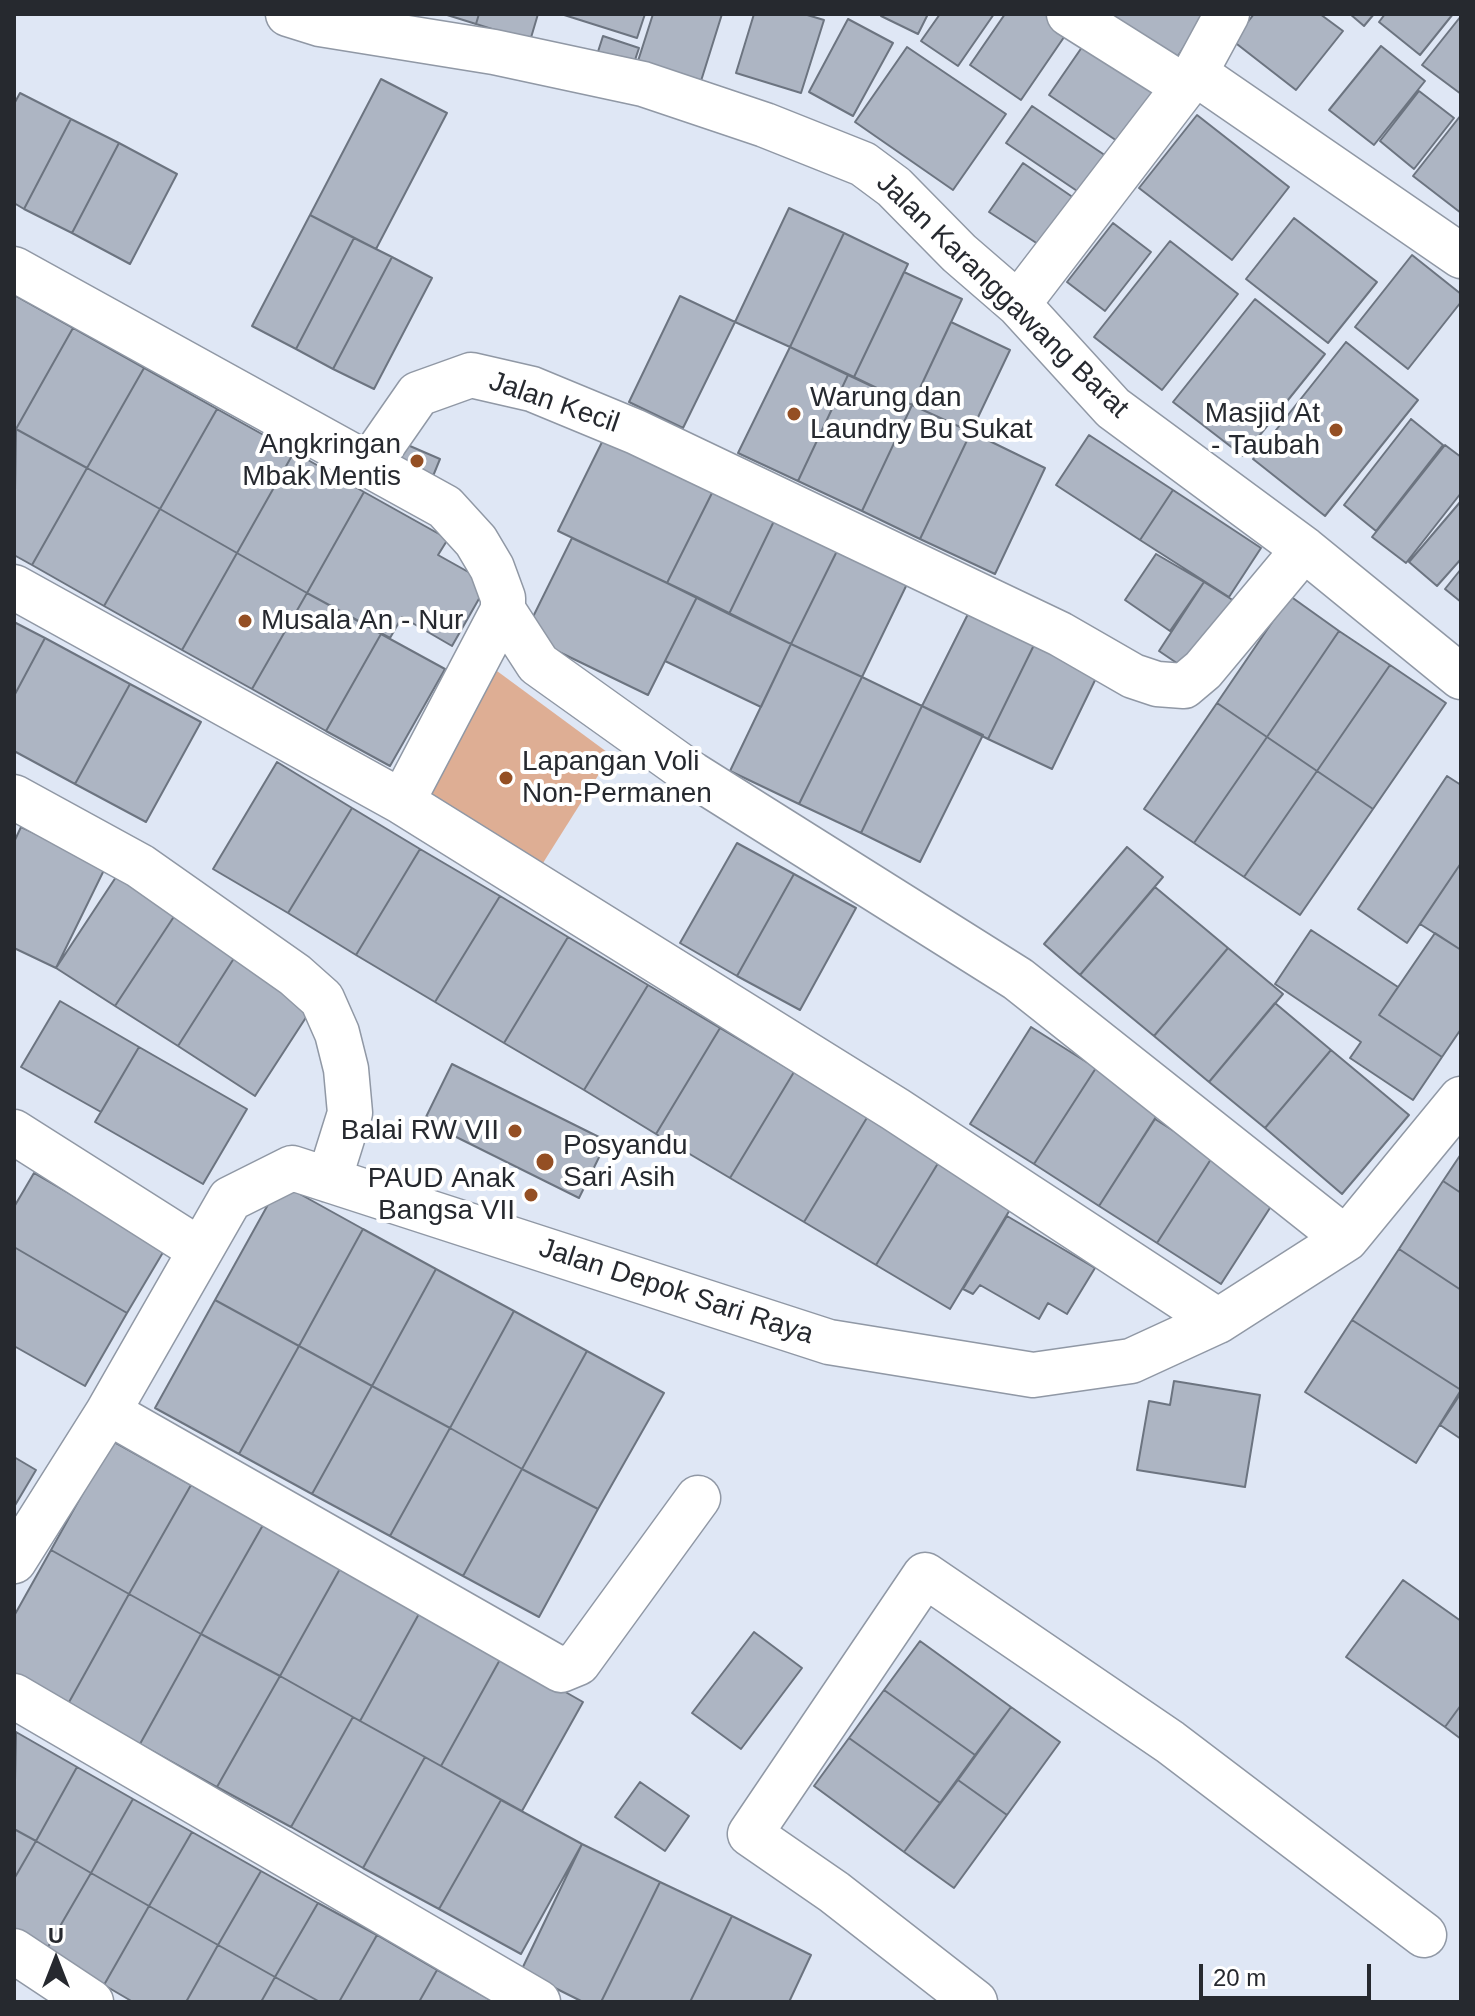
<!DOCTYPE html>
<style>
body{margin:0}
#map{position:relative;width:1475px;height:2016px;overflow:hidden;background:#dfe7f5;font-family:Arial,sans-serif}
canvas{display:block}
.frame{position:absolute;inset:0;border:16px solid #26292f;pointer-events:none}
.north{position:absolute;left:16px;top:1920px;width:80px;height:80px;-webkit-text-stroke:6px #fff;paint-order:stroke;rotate:0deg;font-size:22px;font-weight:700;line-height:32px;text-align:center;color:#26292f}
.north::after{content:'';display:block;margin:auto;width:28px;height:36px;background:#26292f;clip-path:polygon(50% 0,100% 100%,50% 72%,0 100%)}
.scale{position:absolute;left:1199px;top:1964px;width:172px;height:36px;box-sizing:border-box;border:4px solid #26292f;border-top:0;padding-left:10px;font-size:24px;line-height:28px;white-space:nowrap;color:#26292f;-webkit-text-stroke:6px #fff;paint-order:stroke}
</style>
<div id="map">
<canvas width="1475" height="2016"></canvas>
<div class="frame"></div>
<div class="north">U</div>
<div class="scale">20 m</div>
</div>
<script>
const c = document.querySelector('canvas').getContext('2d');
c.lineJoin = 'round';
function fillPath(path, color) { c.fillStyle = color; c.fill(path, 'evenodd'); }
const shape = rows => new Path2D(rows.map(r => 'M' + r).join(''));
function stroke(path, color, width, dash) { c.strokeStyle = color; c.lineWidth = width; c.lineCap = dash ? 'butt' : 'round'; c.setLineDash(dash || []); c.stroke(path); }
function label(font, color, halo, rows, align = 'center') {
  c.font = font + ' Arial,sans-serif'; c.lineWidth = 8; c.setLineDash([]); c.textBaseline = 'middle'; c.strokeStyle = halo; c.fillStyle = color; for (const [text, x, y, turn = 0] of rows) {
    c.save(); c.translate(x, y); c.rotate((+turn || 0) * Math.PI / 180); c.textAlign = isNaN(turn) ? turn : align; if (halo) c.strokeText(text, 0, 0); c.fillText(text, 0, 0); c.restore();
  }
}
fillPath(shape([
 [478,657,611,755,531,882,402,802]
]), '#deae94');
const building = shape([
 [444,14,479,14,476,24,444,14],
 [479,14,538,14,530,41,476,24,479,14],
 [561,14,645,14,637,38,561,14],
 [653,14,722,14,701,81,638,61,653,14],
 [754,14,804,14,824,20,801,93,736,73,754,14],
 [883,14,928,14,918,34,881,16,883,14],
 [940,14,994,14,958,66,921,41,940,14],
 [1005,14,1059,14,1073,24,1021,100,970,65,1005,14],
 [1087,14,1206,14,1170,68,1087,14],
 [1254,14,1320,14,1343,31,1296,90,1233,41,1254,14],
 [1350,14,1374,14,1364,26,1350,14],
 [1385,14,1453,14,1420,55,1379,22,1385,14],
 [1461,16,1461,94,1422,65,1461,16],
 [848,19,893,43,853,116,809,92,848,19],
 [603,36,639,48,631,72,595,61,603,36],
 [1089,37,1162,87,1123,145,1049,95,1089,37],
 [1381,46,1425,81,1374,145,1329,110,1381,46],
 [907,47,1006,114,953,190,855,122,907,47],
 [381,79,447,113,376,249,310,215,381,79],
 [1419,91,1454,118,1414,169,1380,141,1419,91],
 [20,93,71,119,24,209,14,203,14,104,20,93],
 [1032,106,1112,160,1086,197,1006,143,1032,106],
 [1197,115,1289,187,1232,260,1139,188,1197,115],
 [1461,115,1461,213,1413,176,1461,115],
 [71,119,119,143,72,233,24,209,71,119],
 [119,143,177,174,130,264,72,233,119,143],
 [1023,163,1074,198,1041,246,989,212,1023,163],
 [789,208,844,233,790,347,735,322,789,208],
 [310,215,354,238,296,349,252,326,310,215],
 [1294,218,1377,282,1328,343,1246,279,1294,218],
 [1113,223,1151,252,1105,311,1067,282,1113,223],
 [844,233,908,264,854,377,790,347,844,233],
 [354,238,392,257,333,369,296,349,354,238],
 [1170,241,1238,294,1162,390,1094,337,1170,241],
 [1412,255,1461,294,1461,302,1408,369,1355,327,1412,255],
 [392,257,432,278,374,389,333,369,392,257],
 [904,272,962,299,912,405,854,377,904,272],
 [14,295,73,328,16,429,14,428,14,295],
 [680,296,735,322,683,428,629,402,680,296],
 [1255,299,1325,354,1243,456,1173,402,1255,299],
 [951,322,1010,350,971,432,912,405,951,322],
 [73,328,144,368,87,468,16,429,73,328],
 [1346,342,1418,400,1325,516,1253,459,1346,342],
 [790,347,848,375,798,481,738,453,790,347],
 [144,368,217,409,160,509,87,468,144,368],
 [848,375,912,405,862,511,798,481,848,375],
 [912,405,971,432,920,539,862,511,912,405],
 [217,409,294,452,237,553,160,509,217,409],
 [1411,419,1443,445,1376,531,1344,505,1411,419],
 [16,429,87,468,32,565,14,555,16,429],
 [971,432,1045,468,995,574,920,539,971,432],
 [606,434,715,487,667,583,558,531,606,434],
 [1089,435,1173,490,1140,540,1056,485,1089,435],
 [403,443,440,459,431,481,395,464,403,443],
 [1445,445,1461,457,1461,493,1406,563,1372,537,1445,445],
 [294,452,364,492,307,593,237,553,294,452],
 [87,468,160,509,104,606,32,565,87,468],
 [715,487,776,517,729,614,667,583,715,487],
 [1173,490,1261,548,1229,597,1140,540,1173,490],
 [364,492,448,539,438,555,488,583,452,646,402,617,390,638,307,593,364,492],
 [1461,501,1461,559,1437,586,1409,562,1461,501],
 [160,509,237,553,182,650,104,606,160,509],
 [776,517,839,547,791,644,729,614,776,517],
 [572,538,697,597,648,695,524,635,572,538],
 [839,547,909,580,862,677,791,644,839,547],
 [237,553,307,593,252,689,182,650,237,553],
 [1156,554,1204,582,1170,631,1125,600,1156,554],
 [1461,569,1461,602,1445,589,1461,569],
 [1204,582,1239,604,1193,674,1159,651,1204,582],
 [307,593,381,634,326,731,252,689,307,593],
 [1290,596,1339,631,1267,737,1217,703,1290,596],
 [697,597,791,644,761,707,665,661,697,597],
 [970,610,1036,641,988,739,922,706,970,610],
 [14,622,45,638,14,696,14,622],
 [1339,631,1390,665,1317,771,1267,737,1339,631],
 [381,634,445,669,390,766,326,731,381,634],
 [45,638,130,684,75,784,14,751,14,696,45,638],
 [1036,641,1099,672,1052,769,988,739,1036,641],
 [791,644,862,677,799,804,730,771,791,644],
 [1390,665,1446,703,1373,809,1317,771,1390,665],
 [862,677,922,706,861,833,799,804,862,677],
 [130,684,201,722,146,822,75,784,130,684],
 [1217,703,1267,737,1194,843,1144,809,1217,703],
 [922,706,983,735,920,862,861,833,922,706],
 [1267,737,1317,771,1244,877,1194,843,1267,737],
 [277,762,352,808,288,913,213,869,277,762],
 [1317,771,1373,809,1300,915,1244,877,1317,771],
 [1447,776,1461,785,1461,863,1407,943,1358,909,1447,776],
 [352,808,420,849,356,955,288,913,352,808],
 [21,827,106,866,56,968,14,948,14,842,21,827],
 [737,843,794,874,737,976,680,943,737,843],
 [1127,847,1163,877,1080,975,1044,944,1127,847],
 [420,849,500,896,435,1002,356,955,420,849],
 [1461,863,1461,950,1420,924,1461,863],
 [118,874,177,912,115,1006,56,968,118,874],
 [794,874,856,908,800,1010,737,976,794,874],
 [1155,887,1228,948,1154,1036,1080,975,1155,887],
 [500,896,568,937,504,1043,435,1002,500,896],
 [177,912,238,952,178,1046,115,1006,177,912],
 [1311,930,1398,987,1379,1015,1442,1057,1413,1100,1350,1058,1361,1042,1275,984,1311,930],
 [1435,933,1461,950,1461,1029,1442,1057,1379,1015,1435,933],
 [568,937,648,985,584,1090,504,1043,568,937],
 [1228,948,1283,994,1209,1082,1154,1036,1228,948],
 [238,952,316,1002,255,1096,178,1046,238,952],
 [648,985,720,1028,656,1134,584,1090,648,985],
 [60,1001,139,1047,101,1112,21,1067,60,1001],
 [1275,1003,1331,1050,1265,1128,1209,1082,1275,1003],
 [1031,1027,1096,1068,1034,1164,970,1124,1031,1027],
 [720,1028,794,1072,730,1178,656,1134,720,1028],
 [139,1047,247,1109,203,1184,95,1122,139,1047],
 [1331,1050,1409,1115,1342,1194,1265,1128,1331,1050],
 [452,1064,607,1141,579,1198,424,1121,452,1064],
 [1096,1068,1161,1109,1099,1206,1034,1164,1096,1068],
 [794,1072,868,1116,804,1222,730,1178,794,1072],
 [868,1116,940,1160,876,1265,804,1222,868,1116],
 [1155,1119,1213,1156,1157,1243,1099,1206,1155,1119],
 [1461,1154,1461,1193,1443,1181,1461,1154],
 [1213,1156,1277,1197,1221,1284,1157,1243,1213,1156],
 [940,1160,1014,1203,950,1309,876,1265,940,1160],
 [34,1173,165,1249,127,1313,14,1247,14,1207,34,1173],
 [1443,1181,1461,1193,1461,1290,1399,1249,1443,1181],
 [280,1183,363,1229,299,1346,215,1300,280,1183],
 [1007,1216,1095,1268,1067,1314,1048,1303,1039,1319,980,1285,973,1294,963,1289,1007,1216],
 [363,1229,436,1269,372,1386,299,1346,363,1229],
 [14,1247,127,1313,85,1386,14,1346,14,1247],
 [1399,1249,1461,1290,1461,1390,1352,1320,1399,1249],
 [436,1269,514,1311,450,1428,372,1386,436,1269],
 [215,1300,299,1346,239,1454,155,1408,215,1300],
 [514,1311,587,1351,522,1469,450,1428,514,1311],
 [1352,1320,1461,1390,1416,1463,1305,1392,1352,1320],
 [299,1346,372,1386,312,1494,239,1454,299,1346],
 [587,1351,664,1393,598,1509,522,1469,587,1351],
 [1174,1381,1260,1395,1245,1487,1137,1470,1149,1401,1170,1405,1174,1381],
 [372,1386,450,1428,390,1536,312,1494,372,1386],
 [1461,1393,1461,1439,1440,1425,1461,1393],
 [450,1428,522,1469,463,1576,390,1536,450,1428],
 [112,1441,191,1485,129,1594,51,1550,112,1441],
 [14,1457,36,1470,14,1507,14,1457],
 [522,1469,598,1509,539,1617,463,1576,522,1469],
 [191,1485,263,1525,201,1634,129,1594,191,1485],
 [263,1525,341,1567,280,1676,201,1634,263,1525],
 [51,1550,129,1594,68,1704,14,1674,14,1616,51,1550],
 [341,1567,420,1612,360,1721,280,1676,341,1567],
 [1403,1580,1461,1621,1461,1705,1445,1727,1346,1657,1403,1580],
 [129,1594,201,1634,140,1744,68,1704,129,1594],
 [420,1612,502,1656,441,1766,360,1721,420,1612],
 [754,1632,802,1668,741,1749,692,1713,754,1632],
 [201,1634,280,1676,217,1787,140,1744,201,1634],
 [920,1641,1011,1707,975,1755,884,1690,920,1641],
 [502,1656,583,1702,522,1811,441,1766,502,1656],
 [280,1676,353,1717,291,1827,217,1787,280,1676],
 [884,1690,975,1755,940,1803,849,1738,884,1690],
 [1461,1705,1461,1739,1445,1727,1461,1705],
 [1011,1707,1060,1742,1007,1815,958,1780,1011,1707],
 [353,1717,425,1757,363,1868,291,1827,353,1717],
 [16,1732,77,1767,36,1841,14,1829,16,1732],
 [849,1738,940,1803,904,1852,814,1786,849,1738],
 [425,1757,501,1800,439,1909,363,1868,425,1757],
 [77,1767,133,1799,91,1873,36,1841,77,1767],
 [958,1780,1007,1815,954,1888,904,1852,958,1780],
 [640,1782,689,1816,665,1851,615,1817,640,1782],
 [133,1799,192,1832,149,1906,91,1873,133,1799],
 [501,1800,582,1844,521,1954,439,1909,501,1800],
 [14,1829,36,1841,14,1879,14,1829],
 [192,1832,261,1871,218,1945,149,1906,192,1832],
 [36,1841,91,1873,45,1952,14,1934,14,1879,36,1841],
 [582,1844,660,1882,601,2002,583,2002,521,1971,582,1844],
 [261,1871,318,1903,275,1977,218,1945,261,1871],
 [91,1873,149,1906,104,1985,45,1952,91,1873],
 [660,1882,732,1916,690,2002,601,2002,660,1882],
 [318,1903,377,1935,339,2002,320,2002,275,1977,318,1903],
 [149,1906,218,1945,186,2002,133,2002,104,1985,149,1906],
 [732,1916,811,1955,789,2002,690,2002,732,1916],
 [377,1935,437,1970,419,2002,339,2002,377,1935],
 [218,1945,275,1977,261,2002,186,2002,218,1945],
 [437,1970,494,2002,419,2002,437,1970],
 [275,1977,320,2002,261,2002,275,1977]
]);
fillPath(building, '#adb5c3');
stroke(building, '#6c7480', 2);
const minor = shape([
 [288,14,320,24,494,52,643,84,765,125,863,164,894,187,959,253,1018,304,1113,408,1304,549,1461,677],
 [1069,14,1185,87],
 [1195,73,1461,256],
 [14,269,445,507,476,541,492,568,503,598,503,610,538,664,692,774,1018,979,1346,1239],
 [1018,304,1195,73,1227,14],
 [368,466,418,394,471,375,532,389,636,432,1060,634,1133,676,1157,684,1184,686,1203,670,1304,549],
 [14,587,402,802,895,1109,1218,1321],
 [14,797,140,866,295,975,322,999,337,1033,346,1069,350,1113,329,1180],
 [402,802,503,610],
 [14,1132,200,1250],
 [108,1412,561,1670,578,1663,698,1498],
 [14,1561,108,1412,230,1199,292,1168,829,1342,1033,1375,1131,1361,1218,1321,1346,1239,1461,1099],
 [14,1696,538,2002],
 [14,1951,91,2002],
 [975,2002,834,1892,750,1834,925,1575,1170,1742,1424,1935]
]);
stroke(minor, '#9098a5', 47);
stroke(minor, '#fff', 44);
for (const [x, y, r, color] of [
 [794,414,8,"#944f24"],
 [1336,430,8,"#944f24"],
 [417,461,8,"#944f24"],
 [245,621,8,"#944f24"],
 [506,778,8,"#944f24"],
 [515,1131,8,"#944f24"],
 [545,1162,10,"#944f24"],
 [531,1195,8,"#944f24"]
]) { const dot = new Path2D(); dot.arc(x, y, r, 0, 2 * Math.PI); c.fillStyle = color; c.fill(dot); stroke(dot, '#fff', 3); }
label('28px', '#26292f', '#fff', [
 ["Jalan Karanggawang Barat",1002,296,44],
 ["Jalan Kecil",554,403,19],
 ["Jalan Depok Sari Raya",676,1292,18]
]);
label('28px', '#26292f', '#fff', [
 ["Warung dan",810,398],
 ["Laundry Bu Sukat",810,430],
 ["Masjid At",1320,414,"right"],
 ["- Taubah",1320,446,"right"],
 ["Angkringan",401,445,"right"],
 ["Mbak Mentis",401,477,"right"],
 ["Musala An - Nur",261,621],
 ["Lapangan Voli",522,762],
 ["Non-Permanen",522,794],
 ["Balai RW VII",499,1131,"right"],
 ["Posyandu",563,1146],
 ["Sari Asih",563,1178],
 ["PAUD Anak",515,1179,"right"],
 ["Bangsa VII",515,1211,"right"]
], 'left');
</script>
